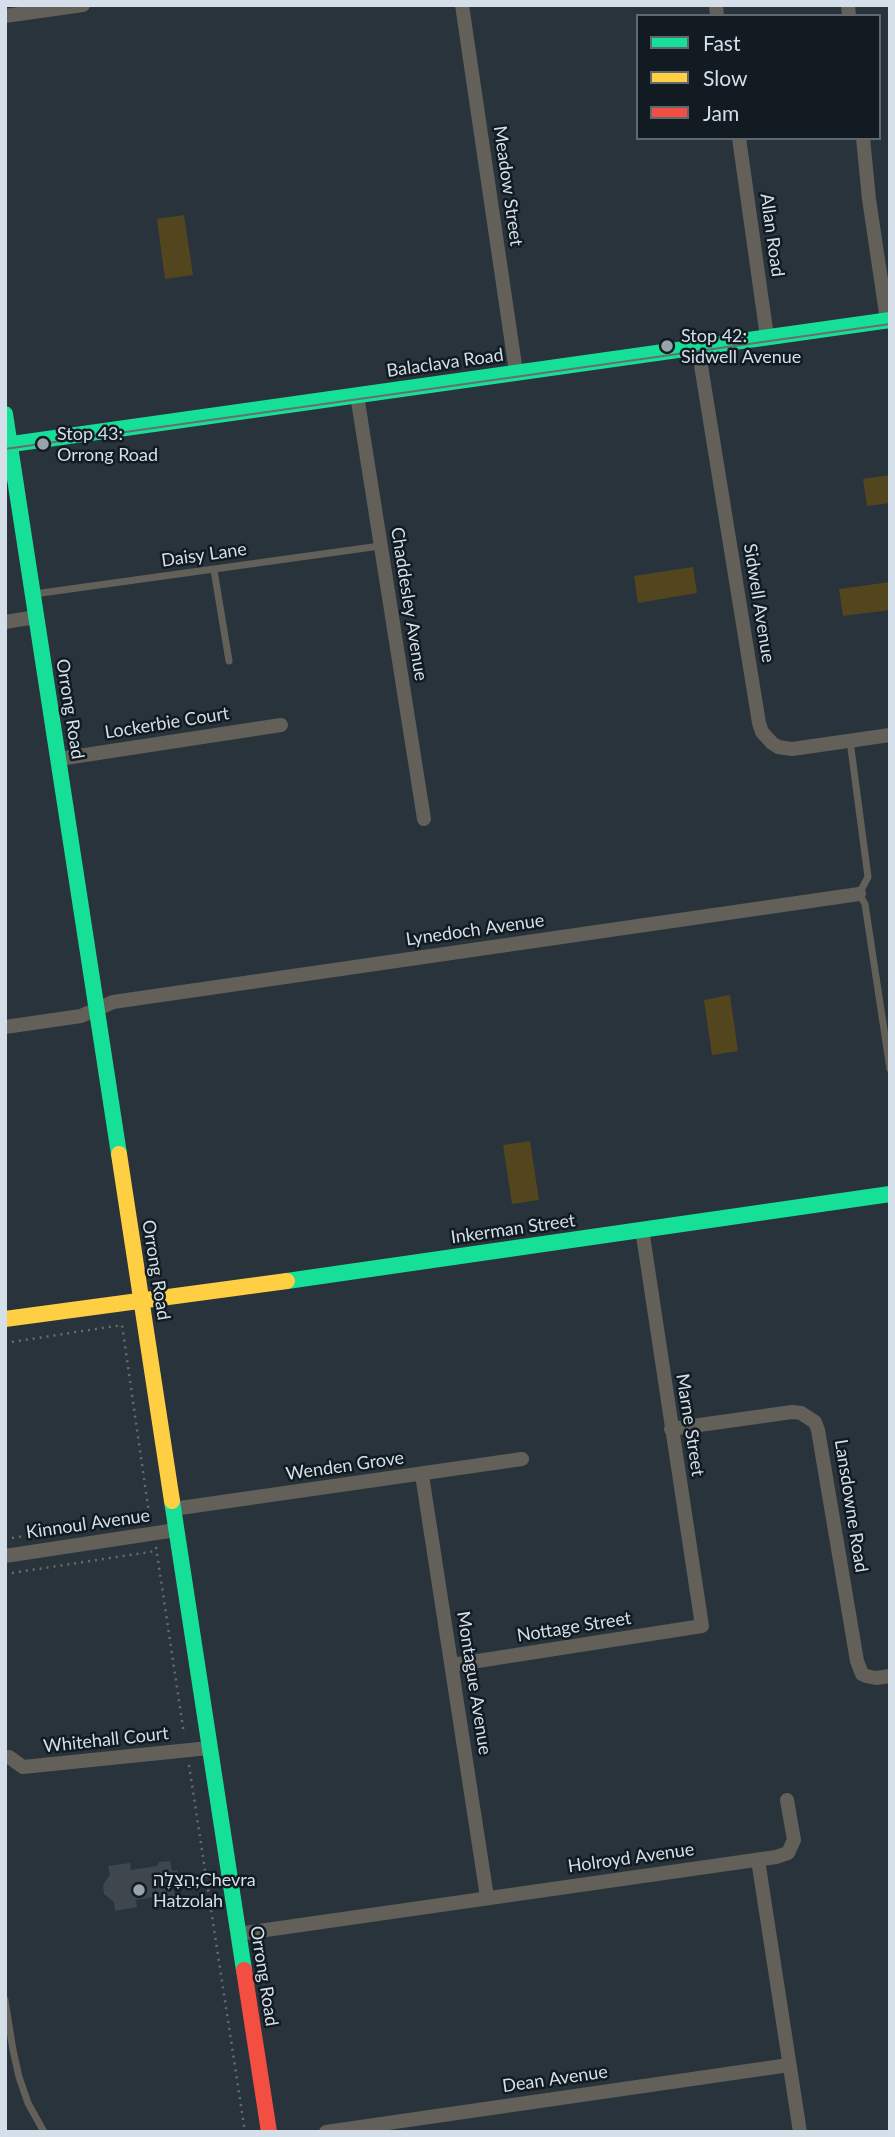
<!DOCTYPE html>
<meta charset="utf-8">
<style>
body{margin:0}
#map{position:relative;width:895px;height:2137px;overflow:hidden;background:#29333b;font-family:Lato,sans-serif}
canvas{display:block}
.frame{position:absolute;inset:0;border:7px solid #d4dfe9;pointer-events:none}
.legend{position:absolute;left:636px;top:14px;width:245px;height:126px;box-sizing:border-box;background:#121b22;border:2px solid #606972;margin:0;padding:9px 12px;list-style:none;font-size:21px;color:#d4dfe9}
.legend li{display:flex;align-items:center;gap:14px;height:35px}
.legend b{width:35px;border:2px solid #606972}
</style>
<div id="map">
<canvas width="895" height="2137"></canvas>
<div class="frame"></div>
<ul class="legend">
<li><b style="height:9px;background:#16e098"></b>Fast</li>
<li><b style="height:9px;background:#ffcf43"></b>Slow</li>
<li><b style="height:9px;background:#f24e42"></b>Jam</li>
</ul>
</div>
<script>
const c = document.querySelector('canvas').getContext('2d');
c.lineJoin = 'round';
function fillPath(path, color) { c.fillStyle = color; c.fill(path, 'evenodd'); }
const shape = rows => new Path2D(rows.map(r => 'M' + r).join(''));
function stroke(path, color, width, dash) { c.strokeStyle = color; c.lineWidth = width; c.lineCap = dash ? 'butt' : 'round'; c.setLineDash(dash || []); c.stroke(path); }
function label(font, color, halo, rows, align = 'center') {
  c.font = font + ' Lato,"Noto Sans Hebrew",sans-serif'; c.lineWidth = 5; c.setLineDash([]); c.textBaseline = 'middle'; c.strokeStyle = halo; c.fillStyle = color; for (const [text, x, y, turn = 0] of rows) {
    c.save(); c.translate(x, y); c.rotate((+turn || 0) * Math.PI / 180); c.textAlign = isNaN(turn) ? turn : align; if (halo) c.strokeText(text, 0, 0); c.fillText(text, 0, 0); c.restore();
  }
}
fillPath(shape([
 [184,215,193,275,165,279,157,219],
 [890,475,890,503,867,506,863,479],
 [693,567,697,593,638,603,634,576],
 [890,582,890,610,843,616,839,589],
 [730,995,738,1051,712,1055,704,1000],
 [530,1141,539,1200,512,1204,503,1145]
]), '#53461e');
fillPath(shape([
 [170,1861,172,1871,177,1870,179,1883,179,1885,173,1886,175,1898,165,1899,162,1896,136,1900,137,1907,115,1911,114,1902,104,1894,103,1885,110,1874,108,1866,130,1863,131,1870,157,1866,159,1862]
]), '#3f474e');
stroke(shape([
 [5,1343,122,1325,150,1520],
 [5,1539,70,1529],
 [156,1547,184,1734],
 [5,1574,156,1551],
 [189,1765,245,2132],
 [180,1878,184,1877]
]), '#6a6c69', 2.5, [2, 5]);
stroke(shape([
 [214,570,229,661],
 [34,594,380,546],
 [850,741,868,877,859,894,865,904,890,1069],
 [5,2000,13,2050,19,2077,28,2103,44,2132]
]), '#626058', 7);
stroke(shape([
 [462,5,516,372],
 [716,5,717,16],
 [848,5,849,16],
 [5,16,83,5],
 [739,138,767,337],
 [863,138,869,199,887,320],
 [698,347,759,723,762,732,772,743,778,747,792,749,890,735],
 [357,395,424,819],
 [5,622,36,617],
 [59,759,281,725],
 [5,1027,81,1016,113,1002,859,894],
 [671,1429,792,1412,801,1413,815,1422,818,1430,857,1661,862,1674,866,1676,876,1678,890,1676],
 [422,1475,487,1897],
 [173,1509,522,1459],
 [5,1556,176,1530],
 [452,1665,702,1626,642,1229],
 [9,1757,23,1767,209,1748],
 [758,1860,800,2132],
 [238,1934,776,1857,788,1853,794,1840,787,1800],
 [326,2132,789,2065]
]), '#626058', 14);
stroke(shape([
 [5,414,119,1154],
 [5,445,890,320],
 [287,1281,890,1194],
 [172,1501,244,1970]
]), '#16e098', 16);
stroke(shape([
 [119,1154,172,1501],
 [5,1319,287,1281]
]), '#ffcf43', 16);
stroke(shape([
 [244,1970,269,2132]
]), '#f24e42', 16);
stroke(shape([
 [5,449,890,324]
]), '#6a6e6c', 2);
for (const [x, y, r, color] of [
 [667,346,7,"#98a3ac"],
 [43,444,7,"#98a3ac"],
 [139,1890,7,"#98a3ac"]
]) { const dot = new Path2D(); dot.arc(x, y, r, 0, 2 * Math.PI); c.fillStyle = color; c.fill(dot); stroke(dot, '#121b22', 2.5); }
label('18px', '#d4dfe9', '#121b22', [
 ["Meadow Street",508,186,82],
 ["Allan Road",772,235,82],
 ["Balaclava Road",445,363,-8],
 ["Daisy Lane",204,555,-8],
 ["Sidwell Avenue",759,603,81],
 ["Chaddesley Avenue",409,604,81],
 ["Orrong Road",70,709,81],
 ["Lockerbie Court",167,723,-9],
 ["Lynedoch Avenue",475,930,-8],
 ["Inkerman Street",513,1229,-8],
 ["Orrong Road",156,1270,81],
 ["Marne Street",690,1425,81],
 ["Wenden Grove",345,1466,-8],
 ["Lansdowne Road",851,1506,81],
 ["Kinnoul Avenue",88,1524,-8],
 ["Nottage Street",574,1627,-9],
 ["Montague Avenue",474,1683,81],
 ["Whitehall Court",106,1740,-6],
 ["Holroyd Avenue",631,1858,-8],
 ["Orrong Road",264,1976,81],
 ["Dean Avenue",555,2079,-8]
]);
label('18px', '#d4dfe9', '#121b22', [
 ["Stop 42:",681,336],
 ["Sidwell Avenue",681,357],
 ["Stop 43:",57,434],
 ["Orrong Road",57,455],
 ["הַצָּלָה;Chevra",153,1880],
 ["Hatzolah",153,1901]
], 'left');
</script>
